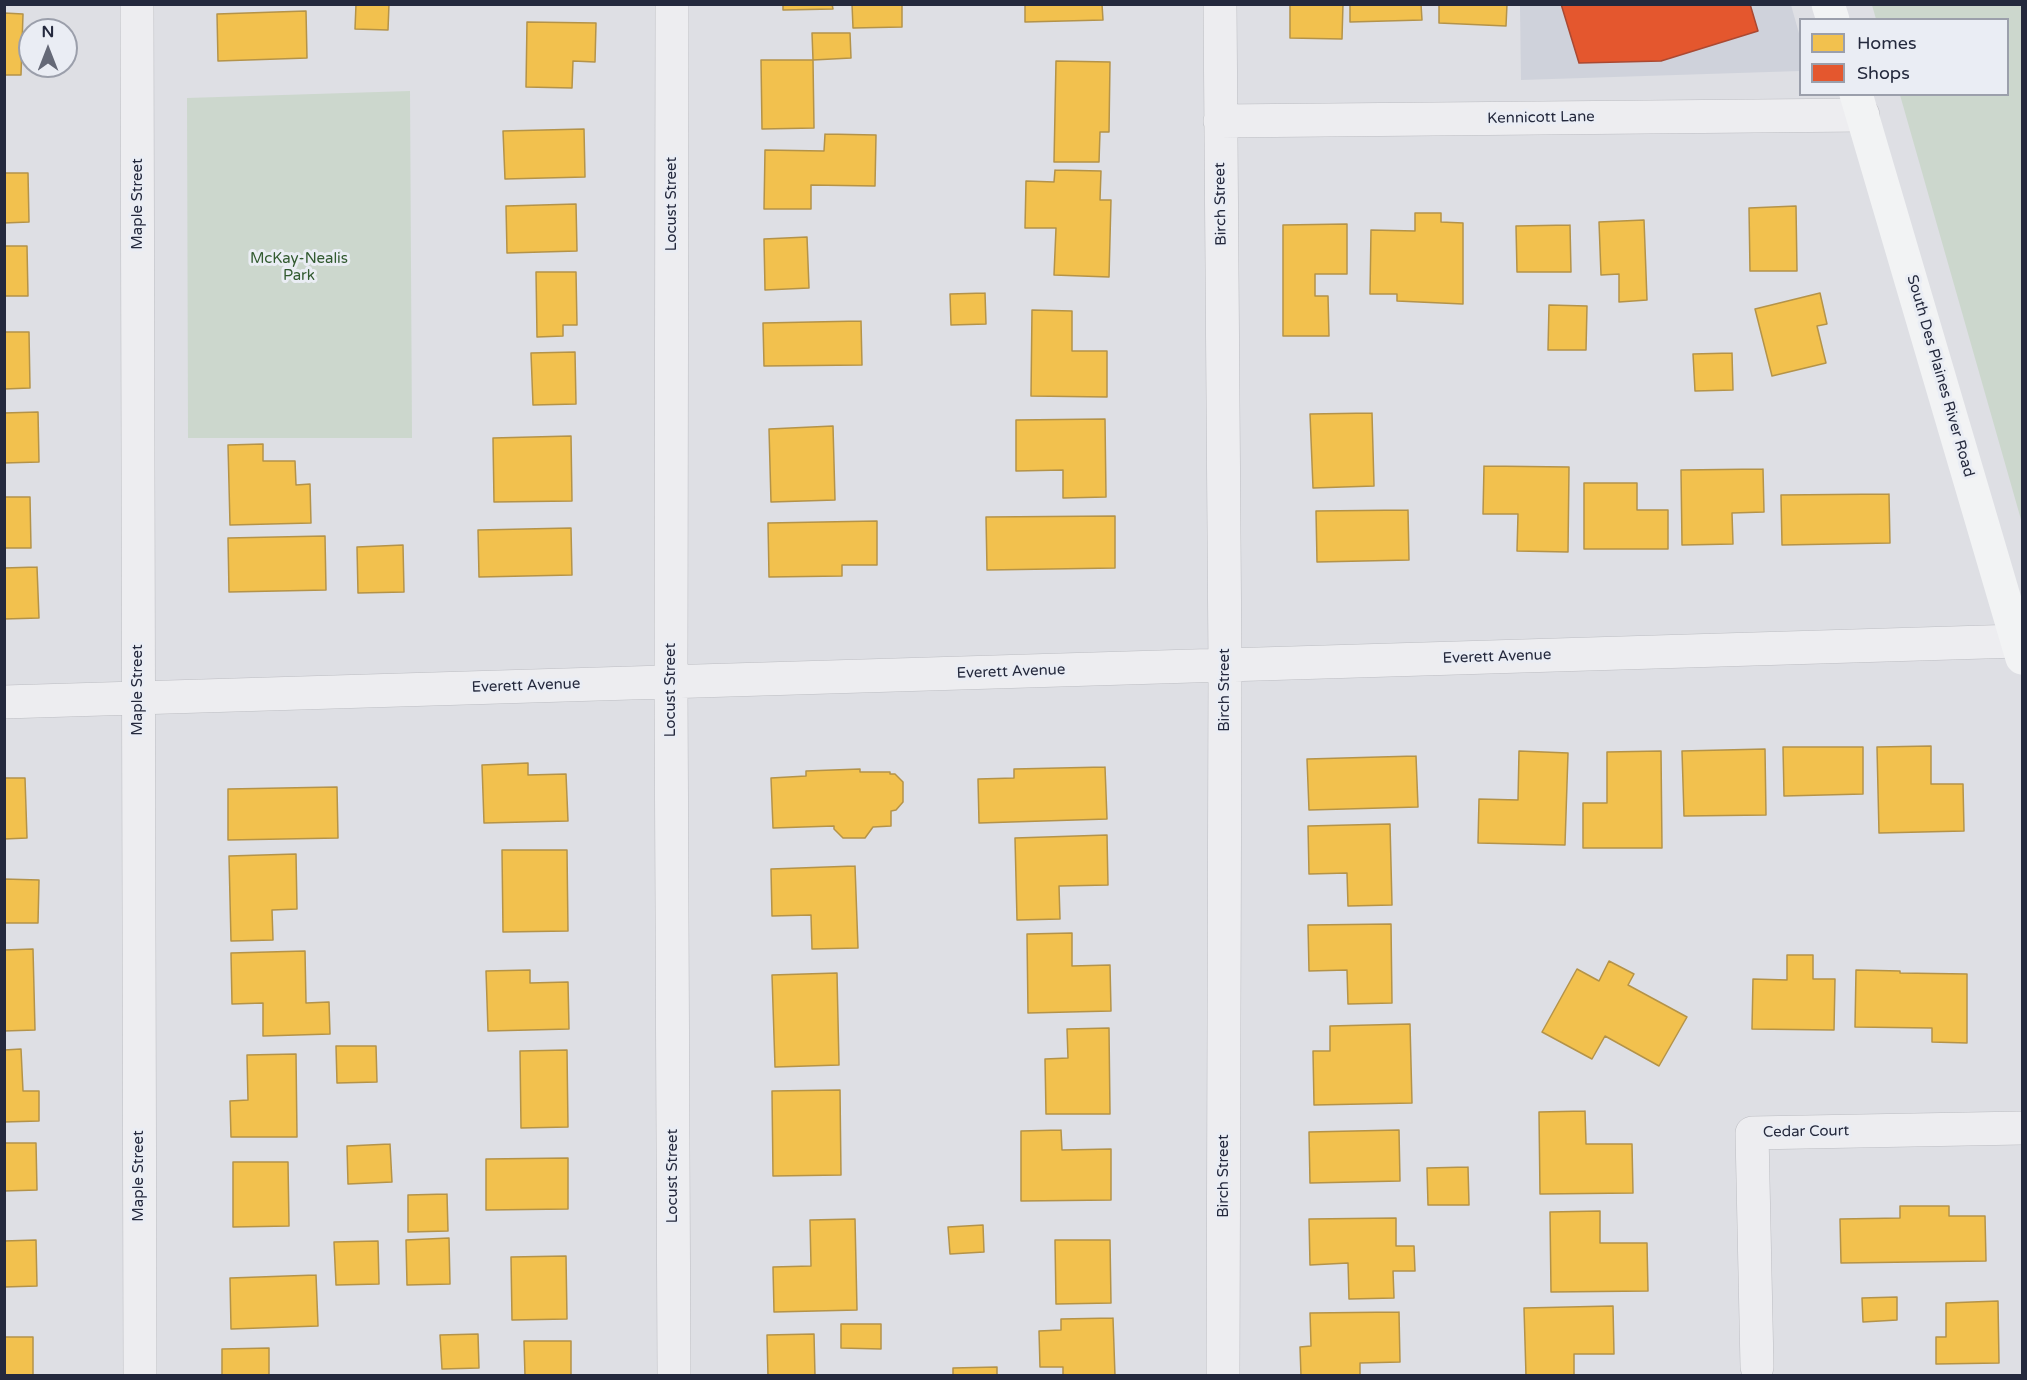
<!DOCTYPE html>
<style>
body{margin:0}
#map{position:relative;width:2027px;height:1380px;overflow:hidden;background:#dedfe4;font-family:"Varela Round",sans-serif}
canvas{display:block}
.frame{position:absolute;inset:0;border:6px solid #24293d;pointer-events:none}
.legend{position:absolute;left:1799px;top:18px;width:210px;height:78px;box-sizing:border-box;background:#eaedf4;border:2px solid #9b9fab;margin:0;padding:8px 10px;list-style:none;font-size:18px;color:#24293d}
.legend li{display:flex;align-items:center;gap:12px;height:30px}
.legend b{width:30px;border:2px solid #9b9fab}
.north{position:absolute;left:18px;top:18px;width:60px;height:60px;box-sizing:border-box;background:#eaedf4;border:2px solid #9b9fab;border-radius:50%;rotate:0deg;font-size:16px;font-weight:700;line-height:24px;text-align:center;color:#24293d}
.north::after{content:'';display:block;margin:auto;width:21px;height:27px;background:#656977;clip-path:polygon(50% 0,100% 100%,50% 72%,0 100%)}
</style>
<div id="map">
<canvas width="2027" height="1380"></canvas>
<div class="frame"></div>
<ul class="legend">
<li><b style="height:16px;background:#f2c14e"></b>Homes</li>
<li><b style="height:16px;background:#e4572e"></b>Shops</li>
</ul>
<div class="north">N</div>
</div>
<script>
const c = document.querySelector('canvas').getContext('2d');
c.lineJoin = 'round';
function fillPath(path, color) { c.fillStyle = color; c.fill(path, 'evenodd'); }
const shape = rows => new Path2D(rows.map(r => 'M' + r).join(''));
function stroke(path, color, width, dash) { c.strokeStyle = color; c.lineWidth = width; c.lineCap = dash ? 'butt' : 'round'; c.setLineDash(dash || []); c.stroke(path); }
function label(font, color, halo, rows, align = 'center') {
  c.font = font + ' "Varela Round",sans-serif'; c.lineWidth = 6; c.setLineDash([]); c.textBaseline = 'middle'; c.strokeStyle = halo; c.fillStyle = color; for (const [text, x, y, turn = 0] of rows) {
    c.save(); c.translate(x, y); c.rotate((+turn || 0) * Math.PI / 180); c.textAlign = isNaN(turn) ? turn : align; if (halo) c.strokeText(text, 0, 0); c.fillText(text, 0, 0); c.restore();
  }
}
fillPath(shape([
 [1520,5,1791,5,1800,37,1800,71,1521,80]
]), '#cfd2db');
fillPath(shape([
 [1872,5,2022,5,2022,523,1900,95,2008,94,2008,20,1876,19],
 [410,91,412,438,188,438,187,98]
]), '#ccd7cd');
const homes = shape([
 [356,4,389,4,388,30,355,29,356,4],
 [783,4,832,4,833,9,783,10,783,4],
 [852,4,902,4,902,27,853,28,852,4],
 [1025,4,1102,4,1103,20,1025,22,1025,4],
 [1290,4,1343,4,1342,39,1290,38,1290,4],
 [1350,4,1421,4,1422,20,1350,22,1350,4],
 [1439,4,1507,4,1506,26,1439,23,1439,4],
 [306,11,307,58,218,61,217,14,306,11],
 [4,13,23,14,21,75,4,75,4,13],
 [527,22,596,23,595,62,573,61,572,88,526,87,527,22],
 [812,33,850,33,851,58,813,60,812,33],
 [761,60,813,60,814,128,762,129,761,60],
 [1056,61,1110,62,1109,132,1100,132,1099,162,1054,162,1056,61],
 [584,129,585,177,505,179,503,131,584,129],
 [825,134,876,135,875,186,811,185,811,209,764,209,765,150,824,151,825,134],
 [1055,170,1101,171,1100,200,1111,200,1109,277,1054,275,1056,228,1025,228,1026,181,1054,182,1055,170],
 [4,173,28,173,29,222,4,223,4,173],
 [576,204,577,251,507,253,506,206,576,204],
 [1796,206,1797,271,1750,271,1749,208,1796,206],
 [1415,213,1441,213,1441,222,1463,223,1463,304,1397,301,1397,294,1370,294,1371,230,1415,231,1415,213],
 [1644,220,1647,300,1619,302,1619,274,1601,275,1599,222,1644,220],
 [1347,224,1347,274,1315,274,1315,296,1328,296,1329,336,1283,336,1283,225,1347,224],
 [1570,225,1571,272,1517,272,1516,226,1570,225],
 [807,237,809,288,765,290,764,239,807,237],
 [4,246,27,246,28,296,4,296,4,246],
 [536,272,576,272,577,325,563,325,563,336,537,337,536,272],
 [985,293,986,324,951,325,950,294,985,293],
 [1820,293,1827,324,1817,326,1826,363,1772,376,1755,309,1820,293],
 [1549,305,1587,306,1586,350,1548,350,1549,305],
 [1032,310,1072,311,1072,351,1107,351,1107,397,1031,396,1032,310],
 [861,321,862,365,764,366,763,323,861,321],
 [4,332,29,332,30,388,4,389,4,332],
 [575,352,576,404,533,405,531,353,575,352],
 [1732,353,1733,390,1695,391,1693,354,1732,353],
 [38,412,39,462,4,463,4,413,38,412],
 [1372,413,1374,486,1313,488,1310,414,1372,413],
 [1105,419,1106,497,1063,498,1063,470,1016,471,1016,420,1105,419],
 [833,426,835,500,771,502,769,429,833,426],
 [571,436,572,501,494,502,493,438,571,436],
 [263,444,263,461,295,461,296,485,310,484,311,523,230,525,228,445,263,444],
 [1484,466,1569,467,1568,552,1517,551,1518,514,1483,514,1484,466],
 [1763,469,1764,512,1732,513,1733,544,1682,545,1681,470,1763,469],
 [1584,483,1637,483,1637,510,1668,510,1668,549,1584,549,1584,483],
 [1889,494,1890,543,1782,545,1781,495,1889,494],
 [4,497,30,497,31,548,4,548,4,497],
 [1408,510,1409,560,1317,562,1316,511,1408,510],
 [1115,516,1115,568,987,570,986,517,1115,516],
 [877,521,877,565,842,565,842,576,769,577,768,523,877,521],
 [571,528,572,575,479,577,478,530,571,528],
 [325,536,326,590,229,592,228,538,325,536],
 [403,545,404,592,358,593,357,547,403,545],
 [37,567,39,618,4,619,4,568,37,567],
 [1931,746,1931,784,1963,784,1964,831,1879,833,1877,747,1931,746],
 [1783,747,1863,747,1863,794,1784,796,1783,747],
 [1765,749,1766,815,1684,816,1682,751,1765,749],
 [1519,751,1568,753,1565,845,1478,843,1479,799,1518,800,1519,751],
 [1661,751,1662,848,1583,848,1583,803,1607,803,1607,752,1661,751],
 [1416,756,1418,807,1309,810,1307,759,1416,756],
 [528,763,528,775,566,774,568,821,484,823,482,765,528,763],
 [1105,767,1107,819,979,823,978,779,1014,778,1014,769,1105,767],
 [860,769,860,772,890,772,890,774,895,774,903,782,903,802,896,810,891,811,891,826,873,827,865,838,843,838,834,829,834,826,773,828,771,778,806,776,806,771,860,769],
 [4,778,25,778,27,838,4,839,4,778],
 [337,787,338,838,228,840,228,789,337,787],
 [1390,824,1392,905,1348,906,1347,873,1309,874,1308,826,1390,824],
 [1107,835,1108,885,1059,886,1060,919,1017,920,1015,838,1107,835],
 [502,850,567,850,568,931,503,932,502,850],
 [296,854,297,909,272,910,273,940,231,941,229,856,296,854],
 [855,866,858,948,812,949,811,915,772,916,771,869,855,866],
 [4,879,39,880,38,923,4,923,4,879],
 [1391,924,1392,1003,1348,1004,1347,970,1309,971,1308,925,1391,924],
 [1072,933,1072,966,1110,965,1111,1011,1028,1013,1027,934,1072,933],
 [33,949,35,1030,4,1031,4,950,33,949],
 [305,951,306,1003,329,1002,330,1034,263,1036,263,1003,232,1004,231,953,305,951],
 [1787,955,1813,955,1813,979,1835,979,1834,1030,1752,1029,1753,979,1787,980,1787,955],
 [1609,961,1634,974,1628,985,1687,1017,1659,1066,1605,1036,1592,1059,1542,1032,1577,969,1599,981,1609,961],
 [530,970,530,983,568,982,569,1029,488,1031,486,971,530,970],
 [1856,970,1900,971,1900,973,1967,974,1967,1043,1932,1042,1932,1028,1855,1027,1856,970],
 [837,973,839,1065,775,1067,772,975,837,973],
 [1410,1024,1412,1103,1314,1105,1313,1051,1330,1051,1330,1026,1410,1024],
 [1109,1028,1110,1114,1046,1114,1045,1059,1068,1058,1067,1029,1109,1028],
 [336,1046,376,1046,377,1082,337,1083,336,1046],
 [21,1049,23,1091,39,1091,39,1121,4,1122,4,1050,21,1049],
 [567,1050,568,1127,521,1128,520,1051,567,1050],
 [296,1054,297,1137,231,1137,230,1101,248,1100,247,1055,296,1054],
 [840,1090,841,1175,773,1176,772,1091,840,1090],
 [1585,1111,1586,1144,1632,1144,1633,1193,1540,1194,1539,1112,1585,1111],
 [1061,1130,1062,1150,1111,1149,1111,1200,1021,1201,1021,1131,1061,1130],
 [1399,1130,1400,1181,1310,1183,1309,1132,1399,1130],
 [4,1143,36,1143,37,1190,4,1191,4,1143],
 [390,1144,392,1182,348,1184,347,1146,390,1144],
 [568,1158,568,1209,486,1210,486,1159,568,1158],
 [233,1162,288,1162,289,1226,233,1227,233,1162],
 [1468,1167,1469,1205,1428,1205,1427,1168,1468,1167],
 [447,1194,448,1231,408,1232,408,1195,447,1194],
 [1900,1206,1949,1206,1949,1216,1985,1216,1986,1261,1841,1263,1840,1219,1900,1218,1900,1206],
 [1600,1211,1600,1243,1647,1243,1648,1291,1551,1292,1550,1212,1600,1211],
 [1396,1218,1396,1246,1414,1246,1415,1271,1393,1271,1394,1298,1349,1299,1348,1263,1310,1265,1309,1219,1396,1218],
 [855,1219,857,1310,774,1312,773,1267,811,1266,810,1220,855,1219],
 [983,1225,984,1252,950,1254,948,1227,983,1225],
 [449,1238,450,1284,407,1285,406,1240,449,1238],
 [36,1240,37,1286,4,1287,4,1241,36,1240],
 [1055,1240,1110,1240,1111,1303,1056,1304,1055,1240],
 [378,1241,379,1284,336,1285,334,1242,378,1241],
 [566,1256,567,1319,512,1320,511,1257,566,1256],
 [316,1275,318,1326,231,1329,230,1278,316,1275],
 [1897,1297,1897,1320,1863,1322,1862,1298,1897,1297],
 [1998,1301,1999,1363,1936,1364,1936,1337,1946,1337,1946,1303,1998,1301],
 [1613,1306,1614,1354,1574,1354,1574,1376,1526,1376,1524,1308,1613,1306],
 [1399,1312,1400,1362,1360,1363,1360,1376,1301,1376,1300,1347,1311,1346,1310,1313,1399,1312],
 [1113,1318,1115,1376,1063,1376,1063,1367,1040,1367,1039,1331,1061,1330,1061,1319,1113,1318],
 [841,1324,881,1324,881,1349,841,1348,841,1324],
 [478,1334,479,1368,442,1369,440,1335,478,1334],
 [814,1334,815,1376,768,1376,767,1335,814,1334],
 [4,1337,33,1337,33,1376,4,1376,4,1337],
 [524,1341,571,1341,571,1376,525,1376,524,1341],
 [269,1348,269,1376,222,1376,222,1349,269,1348],
 [997,1367,997,1376,953,1376,953,1368,997,1367]
]);
fillPath(homes, '#f2c14e');
stroke(homes, '#b49349', 1.5);
const shops = shape([
 [1561,4,1750,4,1758,31,1661,61,1579,63,1561,4]
]);
fillPath(shops, '#e4572e');
stroke(shops, '#aa4932', 1.5);
const street = shape([
 [137,4,140,1376],
 [672,4,671,682,674,1376],
 [1220,4,1225,665,1223,1376],
 [1220,121,1863,115],
 [4,702,2018,641],
 [1757,1367,1752,1133,2022,1128]
]);
stroke(street, '#bcbdc2', 34);
stroke(street, '#ededf0', 33);
stroke(shape([
 [1828,4,1833,20],
 [1856,94,2022,658]
]), '#f2f3f4', 33);
label('15px', '#24293d', '#eaedf4', [
 ["Kennicott Lane",1541,118,-1],
 ["Maple Street",138,204,-90],
 ["Locust Street",672,204,-90],
 ["Birch Street",1221,204,-91],
 ["South Des Plaines River Road",1940,376,74],
 ["Everett Avenue",1497,657,-2],
 ["Everett Avenue",1011,672,-2],
 ["Everett Avenue",526,686,-2],
 ["Maple Street",138,690,-90],
 ["Locust Street",671,690,-90],
 ["Birch Street",1225,690,-90],
 ["Cedar Court",1806,1132,-1],
 ["Maple Street",139,1176,-90],
 ["Locust Street",673,1176,-90],
 ["Birch Street",1224,1176,-90]
]);
label('15px', '#325a30', '#eaedf4', [
 ["McKay-Nealis",299,259],
 ["Park",299,276]
]);
</script>
